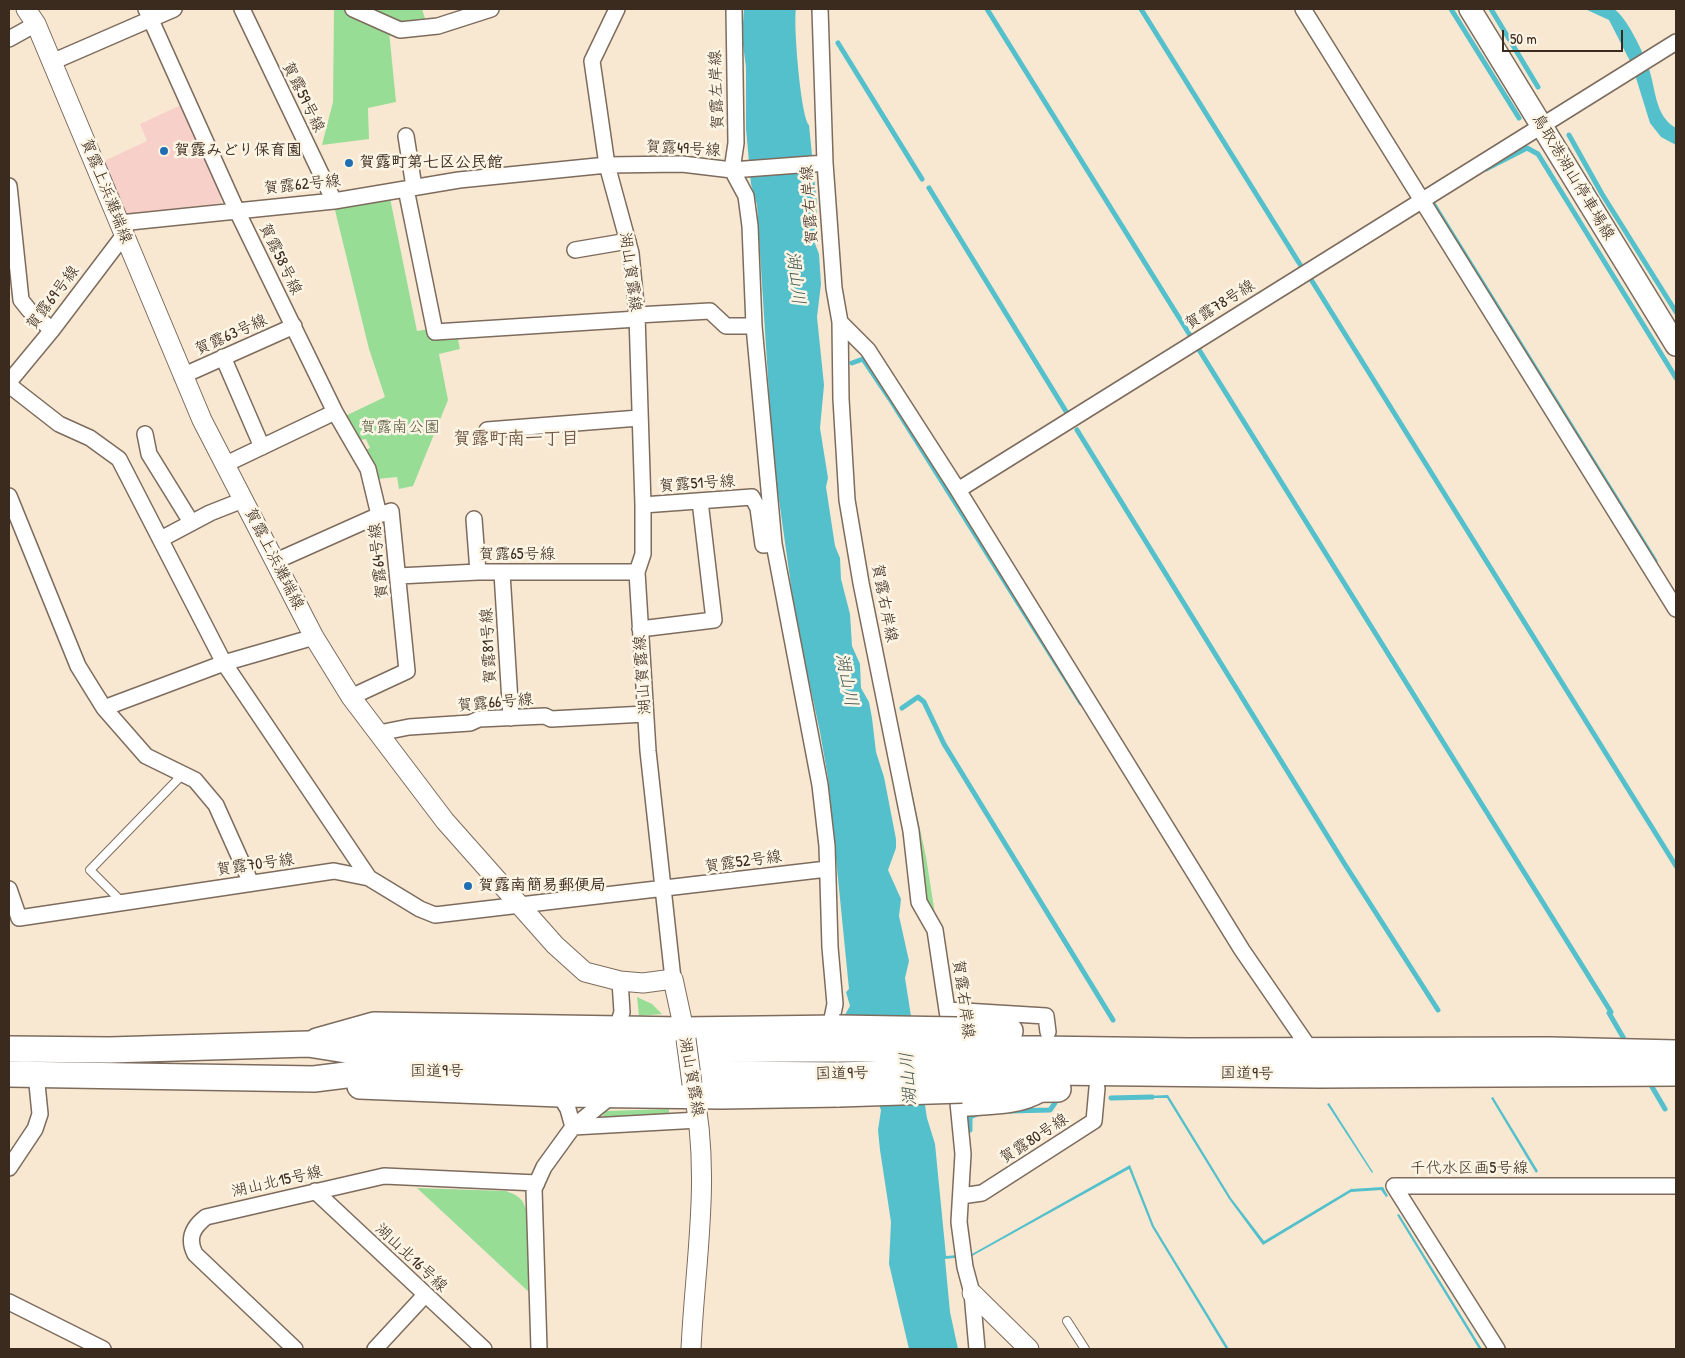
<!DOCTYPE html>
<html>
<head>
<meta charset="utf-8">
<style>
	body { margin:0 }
	#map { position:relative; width:1685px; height:1358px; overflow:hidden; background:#f8e8d2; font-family:"Patrick Hand",sans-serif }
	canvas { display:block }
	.frame { position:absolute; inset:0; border:10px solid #3b2a1e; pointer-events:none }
	.scale { position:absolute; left:1502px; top:30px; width:121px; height:22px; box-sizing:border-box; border:2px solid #3b2a1e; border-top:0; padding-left:6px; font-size:15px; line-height:18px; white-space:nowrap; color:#3b2a1e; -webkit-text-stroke:4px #fcf5e5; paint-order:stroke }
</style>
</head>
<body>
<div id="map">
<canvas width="1685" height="1358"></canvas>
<div class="frame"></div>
<div class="scale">50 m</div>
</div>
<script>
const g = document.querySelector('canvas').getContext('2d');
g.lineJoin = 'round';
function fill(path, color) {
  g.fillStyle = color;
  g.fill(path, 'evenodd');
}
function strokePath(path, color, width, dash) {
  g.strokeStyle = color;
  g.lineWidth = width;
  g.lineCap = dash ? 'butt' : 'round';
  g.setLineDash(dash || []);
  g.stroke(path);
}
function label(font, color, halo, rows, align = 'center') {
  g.font = font + ' "Patrick Hand","Klee One",sans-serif';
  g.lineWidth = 5;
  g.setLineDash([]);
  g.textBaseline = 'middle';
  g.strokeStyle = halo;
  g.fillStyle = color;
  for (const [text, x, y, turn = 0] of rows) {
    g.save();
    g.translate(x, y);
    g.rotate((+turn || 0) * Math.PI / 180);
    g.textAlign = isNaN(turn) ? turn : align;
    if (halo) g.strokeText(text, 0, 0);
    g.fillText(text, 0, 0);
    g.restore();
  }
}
fill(new Path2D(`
	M181 105 220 193 221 203 126 214 104 161 147 141 140 124Z`), '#f7d0ca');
fill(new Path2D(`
	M334 9H345L346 12 389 31 396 102 368 108 369 139 322 145 333 102Z
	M373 9H422L427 25 395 23Z
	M390 198 417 331 430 329 457 335 460 349 439 354 448 400 413 486 399 489 397 477 377 479 365 450 370 448 366 439 360 440 343 417 385 397 369 349 334 206Z
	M908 773 926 857 935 914 942 925 945 944 924 899Z
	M637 997 652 1004 662 1014 639 1016Z
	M669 1109V1113L664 1117 603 1119 601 1118 606 1111Z
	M417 1188 506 1191C514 1194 521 1197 524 1204 533 1223 530 1271 530 1293Z`), '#98dd96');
fill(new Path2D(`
	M744 9H796C793 23 801 118 809 125L817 205 814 241 819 254 821 284 817 317 824 385 820 428 828 478 826 487 835 546 840 558 841 579 850 614 852 646 860 664 861 688 869 702 872 718 876 752 884 777 896 839V848L888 870 901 899 899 916 909 961 905 978 927 1118 935 1144 946 1256 972 1254 1130 1165 1154 1226 1229 1349H1226L1152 1227 1129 1169 972 1256 945 1259 950 1312 958 1349H909L889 1264 891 1222 880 1150 878 1130 881 1110 842 1020 850 1006 846 992 849 989 828 778 820 732 796 621 773 457 757 205 751 184 746 129V67L742 37Z
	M1585 9H1614C1626 16 1643 52 1648 66 1656 87 1654 116 1676 128V145L1661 137 1650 123 1632 65 1609 20Z
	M1168 1095 1231 1198 1264 1241 1351 1189 1383 1187 1388 1196 1386 1197 1381 1190 1351 1192 1263 1245 1229 1199 1167 1098H1146V1096Z
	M1493 1097 1538 1171 1536 1173 1491 1098Z
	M1329 1103 1373 1172 1372 1173 1327 1104Z
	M1399 1214 1482 1349H1479L1397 1215Z`), '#53c0cc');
strokePath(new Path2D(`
	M987 9 1611 1012 1609 1013 1627 1044
	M1141 9 1301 266
	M1451 9 1519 118
	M1491 9 1538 87
	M838 43 922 179
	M1569 135 1602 194 1676 312
	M1486 169 1527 148 1538 154 1676 378
	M929 188 1067 413
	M1434 205 1655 561
	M1312 281 1676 866
	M852 363 863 359 890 399 1081 703
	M1077 430 1344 863 1438 1010
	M902 708 918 697 924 702 944 744 1113 1020
	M1648 1080 1665 1109
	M1111 1098 1152 1097
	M1010 1111 1050 1110 1055 1103
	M970 1130V1117L977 1114`), '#53c0cc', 5);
const service = new Path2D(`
	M122 902 90 870 183 774
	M1067 1321 1085 1349`);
const minor = new Path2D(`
	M146 9 236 209 335 412 224 465
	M242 9 334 201
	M353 9 400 30 438 26 491 9
	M617 9 592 61 607 165 631 253 637 315 643 505V554L637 572 648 751 673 979
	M734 9 736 143 732 170 746 196 750 226 754 326 774 544 820 785 827 846 830 947 835 1004 830 1028
	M820 9 825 163 834 288 840 322 841 399 847 500 861 583 911 831 919 902 935 930 951 1037
	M1303 9 1676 609
	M9 39 36 24
	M52 62 174 9
	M406 136 414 187
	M9 186 21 300 29 310 52 330
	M406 189 435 332 637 319
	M120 223 334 201 459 180 607 165 682 164 732 170 825 163
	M575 250 628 241
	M637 315 710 311 726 326H754
	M840 322 868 350 958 490 1676 42
	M223 357 262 447
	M182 376 294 326
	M9 382 52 330 124 235
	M9 385 59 424 90 438 119 459 224 663 369 878
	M335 412 368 469 379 515
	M487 430 639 418
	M145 434 149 454 191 522
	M958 490 1242 950 1310 1049
	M9 496 78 666 104 708 224 663 314 637
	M643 505 752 497 758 508 763 545 774 544
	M474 519 478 572
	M161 539 210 513 243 500
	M276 561 379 515 391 511 407 671 351 697
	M502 573 511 718
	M398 576 478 572H637
	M640 629 714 620 700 501
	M104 708 146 756 195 780 216 805 251 883
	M379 733 409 727 470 723 479 719 545 716 551 719 645 714
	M9 889 19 918 334 871 369 878 420 909 435 915 827 869
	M948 1010 1046 1016 1048 1032
	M617 1028 622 1012 620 981
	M956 1082 963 1154 959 1222 965 1267 972 1293 977 1349
	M559 1094 568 1109 573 1127 614 1094
	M960 1109C986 1106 1018 1108 1041 1094
	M9 1168 35 1129 40 1114 36 1074
	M315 1191 484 1349
	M961 1196 982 1193 1094 1121 1097 1088
	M9 1302 103 1349
	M295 1349 195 1254C187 1238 193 1227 206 1217L384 1176 537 1183
	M375 1349 425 1295
	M539 1349 534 1189 544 1167 573 1127 699 1120
	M1497 1349 1394 1186H1676`);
const tertiary = new Path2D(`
	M26 9 36 24 202 420 314 637 351 697 445 821 555 945 585 972 620 981 643 983 673 979 686 1039
	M972 1293 1029 1349
	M691 1349C695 1261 712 1172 692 1084`);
const secondary = new Path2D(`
	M1470 9 1676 345`);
const trunk = new Path2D(`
	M957 1030 1010 1031
	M317 1041 374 1025 683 1030 839 1028
	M960 1048 1188 1051 1550 1050 1676 1053
	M9 1049 110 1050 308 1044 346 1050 839 1049
	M961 1071 1319 1075 1676 1073
	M9 1074 314 1079 378 1071 839 1075
	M360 1086 559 1094 722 1096 839 1094
	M962 1090 1058 1089`);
strokePath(service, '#7d6c5d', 10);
strokePath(minor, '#7d6c5d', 18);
strokePath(tertiary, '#7d6c5d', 21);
strokePath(secondary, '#7d6c5d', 24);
strokePath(trunk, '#7d6c5d', 28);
strokePath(service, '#fff', 8);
strokePath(minor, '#fff', 15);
strokePath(tertiary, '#fff', 19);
strokePath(secondary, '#fff', 21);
strokePath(trunk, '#fff', 25);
const tertiaryBridge = new Path2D(`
	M686 1039 692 1084`);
const trunkBridge = new Path2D(`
	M839 1028 957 1030
	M839 1049 960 1048
	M839 1075 961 1071
	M839 1094 962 1090`);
strokePath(tertiaryBridge, '#7d6c5d', 21, []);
strokePath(trunkBridge, '#7d6c5d', 28, []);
strokePath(tertiaryBridge, '#fff', 19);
strokePath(trunkBridge, '#fff', 25);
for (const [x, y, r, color] of [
	[164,151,5,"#1f6fb2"],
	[349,163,5,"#1f6fb2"],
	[468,886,5,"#1f6fb2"]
]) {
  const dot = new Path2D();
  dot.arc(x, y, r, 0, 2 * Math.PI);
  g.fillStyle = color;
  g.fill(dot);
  strokePath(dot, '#fcf5e5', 2);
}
label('16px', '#3b2a1e', '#fcf5e5', [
	["賀露左岸線",717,90,-92],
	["賀露59号線",303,97,64],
	["賀露49号線",683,149,3],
	["鳥取港湖山停車場線",1573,177,59],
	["賀露62号線",302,185,-6],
	["賀露上浜灘端線",106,191,68],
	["賀露右岸線",810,205,-94],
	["賀露58号線",280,259,64],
	["湖山賀露線",630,272,82],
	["賀露69号線",53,298,-53],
	["賀露78号線",1220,305,-32],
	["賀露63号線",231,335,-24],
	["賀露51号線",697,484,-4],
	["賀露65号線",517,555],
	["賀露上浜灘端線",274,559,63],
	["賀露64号線",379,561,-96],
	["賀露右岸線",884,603,79],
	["賀露81号線",489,646,-93],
	["湖山賀露線",643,675,-94],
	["賀露66号線",495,703,-5],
	["賀露52号線",743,862,-8],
	["賀露70号線",255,865,-8],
	["賀露右岸線",963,999,82],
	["国道9号",437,1072],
	["国道9号",842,1074,-1],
	["国道9号",1247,1074,1],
	["湖山賀露線",691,1077,80],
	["賀露80号線",1034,1139,-33],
	["千代水区画5号線",1469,1169],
	["湖山北15号線",277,1182,-13],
	["湖山北16号線",411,1258,43]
]);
label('bold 16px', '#3b2a1e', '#fcf5e5', [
	["賀露みどり保育園",174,151],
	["賀露町第七区公民館",359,163],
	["賀露南簡易郵便局",478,886]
], 'left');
label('16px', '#52573c', '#fcf5e5', [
	["賀露南公園",400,428]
]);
label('italic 18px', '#425752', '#fcf5e5', [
	["湖山川",795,278,83],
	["湖山川",846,680,79],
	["湖山川",909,1079,-94]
]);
label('bold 18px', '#725846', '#fcf5e5', [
	["賀露町南一丁目",516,439]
]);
</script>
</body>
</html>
